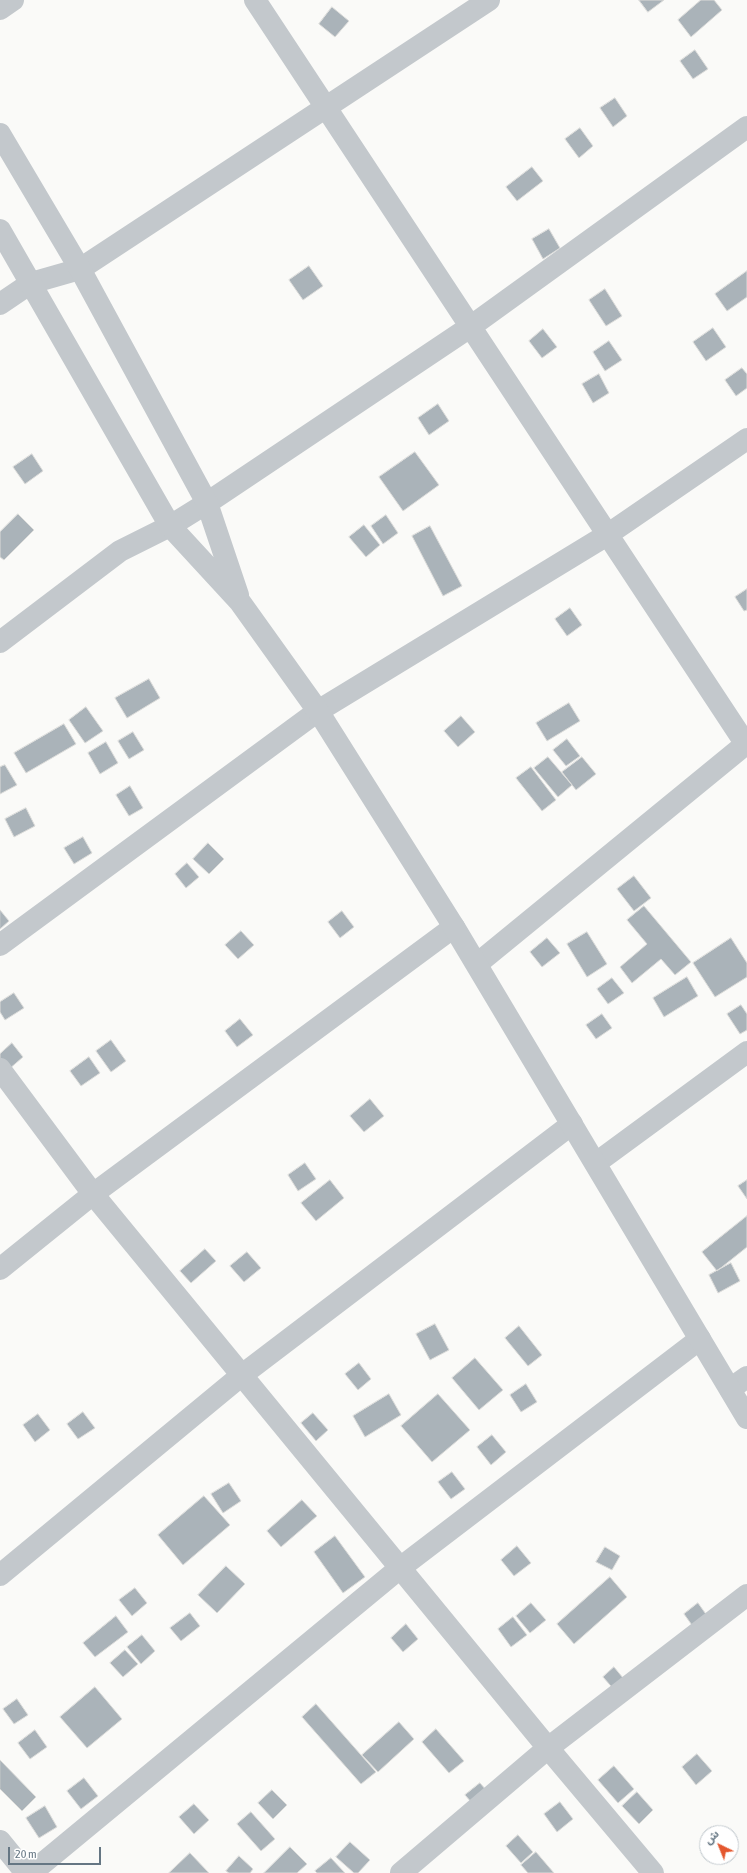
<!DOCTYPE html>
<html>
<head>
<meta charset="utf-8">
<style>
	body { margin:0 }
	#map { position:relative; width:747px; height:1873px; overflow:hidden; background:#fafaf8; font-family:"Asap Condensed","Noto Sans Arabic",sans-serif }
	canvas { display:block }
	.north { position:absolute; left:699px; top:1825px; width:40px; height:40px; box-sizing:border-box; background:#fff; border:1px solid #c1c8cd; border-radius:50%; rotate:317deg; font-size:11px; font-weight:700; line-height:16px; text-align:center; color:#657683 }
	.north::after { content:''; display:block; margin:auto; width:14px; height:18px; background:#e4572e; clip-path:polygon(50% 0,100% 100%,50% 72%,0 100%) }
	.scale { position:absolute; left:8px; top:1847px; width:93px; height:18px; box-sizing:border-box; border:2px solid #657683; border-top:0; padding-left:5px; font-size:12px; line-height:14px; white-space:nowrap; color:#657683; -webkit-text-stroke:3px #fff; paint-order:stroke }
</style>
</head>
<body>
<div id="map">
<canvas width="747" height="1873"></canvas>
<div class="north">ش</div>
<div class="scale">20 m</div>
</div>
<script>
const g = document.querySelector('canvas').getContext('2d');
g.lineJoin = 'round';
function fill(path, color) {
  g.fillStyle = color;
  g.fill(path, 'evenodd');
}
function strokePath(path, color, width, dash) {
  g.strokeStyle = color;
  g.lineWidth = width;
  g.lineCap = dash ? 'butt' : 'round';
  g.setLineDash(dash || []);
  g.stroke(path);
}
const building = new Path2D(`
	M639 0H664L648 12Z
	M701 0H714L722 10 691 37 678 20Z
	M332 7 349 21 335 37 319 24Z
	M695 50 708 69 693 79 680 61Z
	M615 98 627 116 613 127 600 108Z
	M580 128 593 146 579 158 565 139Z
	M532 167 543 181 517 201 506 187Z
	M549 229 560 248 543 259 532 239Z
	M309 266 323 286 303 300 289 280Z
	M747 271V297L727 311 715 294Z
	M605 289 622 316 606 326 589 300Z
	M713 328 726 347 706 361 693 342Z
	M543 329 557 347 542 358 529 341Z
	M609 341 622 360 605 371 593 352Z
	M742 368 747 374V388L736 396 725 380Z
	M599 374 609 393 593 403 582 384Z
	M438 404 449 421 429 435 418 418Z
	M415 452 439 485 403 511 379 477Z
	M32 454 43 471 25 484 13 467Z
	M18 514 34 530 4 560 0 557V532Z
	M386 515 398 533 383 544 371 526Z
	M364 525 380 545 366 557 349 537Z
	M430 526 462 586 443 596 412 536Z
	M747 589V610L744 611 735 597Z
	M570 608 582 625 567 636 555 619Z
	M149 679 160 698 127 718 115 698Z
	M569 703 580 721 547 741 536 723Z
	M86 707 103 731 85 743 69 720Z
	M461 716 475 732 458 747 444 731Z
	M64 724 76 744 26 773 14 753Z
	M133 732 144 750 129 759 118 741Z
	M567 739 580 756 566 766 553 750Z
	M106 742 118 763 100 774 88 753Z
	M548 757 572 785 558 797 534 768Z
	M582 757 596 774 576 790 562 772Z
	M5 765 17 785 0 794V767Z
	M531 767 556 800 542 811 516 778Z
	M130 786 143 808 129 816 116 795Z
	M26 808 35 826 14 837 5 819Z
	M83 837 92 853 74 864 64 848Z
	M208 843 224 859 209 874 193 859Z
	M187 863 199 877 186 888 175 874Z
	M634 876 651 898 634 911 617 889Z
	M644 906 691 962 675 975 661 959 632 983 620 967 647 944 627 920Z
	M0 910 9 921 0 929Z
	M342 911 354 927 340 938 328 922Z
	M241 931 254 945 238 959 225 945Z
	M587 932 607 964 587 977 567 944Z
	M547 938 560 953 542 967 530 952Z
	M731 938 747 963V977L715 997 693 963Z
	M687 977 698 996 664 1017 653 998Z
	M612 978 624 993 608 1004 597 989Z
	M14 993 24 1008 5 1020 0 1012V1002Z
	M741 1005 747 1014V1030L740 1034 727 1014Z
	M602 1014 612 1028 596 1039 586 1025Z
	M240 1019 253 1035 237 1047 225 1031Z
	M111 1040 126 1061 111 1072 96 1051Z
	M12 1043 23 1057 8 1070 0 1060V1054Z
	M89 1057 100 1073 81 1086 70 1071Z
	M370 1099 384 1116 364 1132 350 1116Z
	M305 1163 316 1179 298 1191 288 1175Z
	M330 1180 344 1198 316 1221 301 1203Z
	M747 1180V1199L738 1186Z
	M747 1216V1247L717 1271 702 1252Z
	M205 1249 216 1261 191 1283 180 1271Z
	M247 1252 261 1268 244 1282 230 1266Z
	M731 1263 740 1281 718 1293 709 1275Z
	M435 1324 449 1350 430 1360 416 1334Z
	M519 1326 542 1355 528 1366 505 1338Z
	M475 1358 503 1390 479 1410 452 1378Z
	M359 1363 371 1379 358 1390 345 1374Z
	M526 1384 537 1402 521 1412 510 1395Z
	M389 1394 401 1415 365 1437 353 1416Z
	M438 1394 470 1430 432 1462 401 1426Z
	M83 1412 95 1428 78 1439 67 1424Z
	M313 1413 328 1430 316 1441 301 1423Z
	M38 1414 50 1430 35 1442 23 1425Z
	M492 1435 506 1452 491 1465 477 1447Z
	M452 1472 465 1489 451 1499 438 1482Z
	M229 1483 241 1501 223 1513 211 1494Z
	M204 1496 230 1525 183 1565 158 1535Z
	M302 1500 317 1516 281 1547 267 1531Z
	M335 1536 365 1577 343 1593 314 1552Z
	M517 1546 531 1563 514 1576 501 1560Z
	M605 1547 620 1556 612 1570 596 1562Z
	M226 1566 245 1584 217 1613 198 1595Z
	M610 1577 627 1597 574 1644 557 1624Z
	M135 1588 147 1603 132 1616 119 1600Z
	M531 1603 546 1620 530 1633 516 1616Z
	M698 1603 708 1617 694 1628 684 1614Z
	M190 1613 200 1626 181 1641 170 1628Z
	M116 1616 128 1632 95 1657 83 1643Z
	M513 1617 527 1635 511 1647 498 1629Z
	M406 1624 418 1639 403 1652 391 1638Z
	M142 1635 155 1651 141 1664 127 1647Z
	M125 1650 138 1664 123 1677 110 1663Z
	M614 1667 628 1684 617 1693 603 1677Z
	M95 1687 122 1719 87 1748 60 1717Z
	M17 1699 28 1715 14 1724 3 1709Z
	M316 1704 376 1772 361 1784 302 1717Z
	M399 1722 414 1739 378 1772 362 1755Z
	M436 1729 464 1761 449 1773 422 1742Z
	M35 1730 47 1747 30 1759 18 1743Z
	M697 1754 712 1771 696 1785 682 1767Z
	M0 1760 36 1797 22 1811 0 1789Z
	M614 1766 634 1789 618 1803 598 1780Z
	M84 1778 98 1796 81 1809 67 1791Z
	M480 1783 494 1799 479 1811 465 1795Z
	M272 1790 287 1805 273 1819 258 1803Z
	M637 1792 653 1810 639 1824 622 1806Z
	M560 1802 573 1819 557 1832 544 1814Z
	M194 1804 209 1820 194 1834 179 1817Z
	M45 1806 57 1827 39 1838 26 1818Z
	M251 1812 275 1839 261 1851 237 1824Z
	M518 1835 533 1852 521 1863 506 1846Z
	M350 1842 370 1860 358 1873H354L336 1857Z
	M290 1847 307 1864 297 1873H264Z
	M536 1852 554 1873H528L521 1865Z
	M190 1853 209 1873H169Z
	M239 1856 253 1869 250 1873H229L226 1871Z
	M331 1858 345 1873H317L315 1871Z`);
fill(building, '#aab3b9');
strokePath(building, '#dcdcda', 1);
strokePath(new Path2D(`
	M255 0 747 746
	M0 9 13 0
	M0 304 31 283 80 269 489 0
	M0 642 120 551 170 526 207 503 470 327 747 127
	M0 945 318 711 607 535 747 439
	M477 964 747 743
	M0 1069 93 1194 548 1748 653 1873
	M596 1163 747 1052
	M0 1269 93 1194 454 927
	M730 1389 747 1377
	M0 1575 242 1375 572 1124
	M0 1841 26 1873
	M31 1873 400 1568 700 1339
	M401 1873 548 1748 747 1595`), '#c3c8cc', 22);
strokePath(new Path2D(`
	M0 134 80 269 207 503 238 595
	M0 230 170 526 240 602 318 711 454 927 747 1418`), '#c3c8cc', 22);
</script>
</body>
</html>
